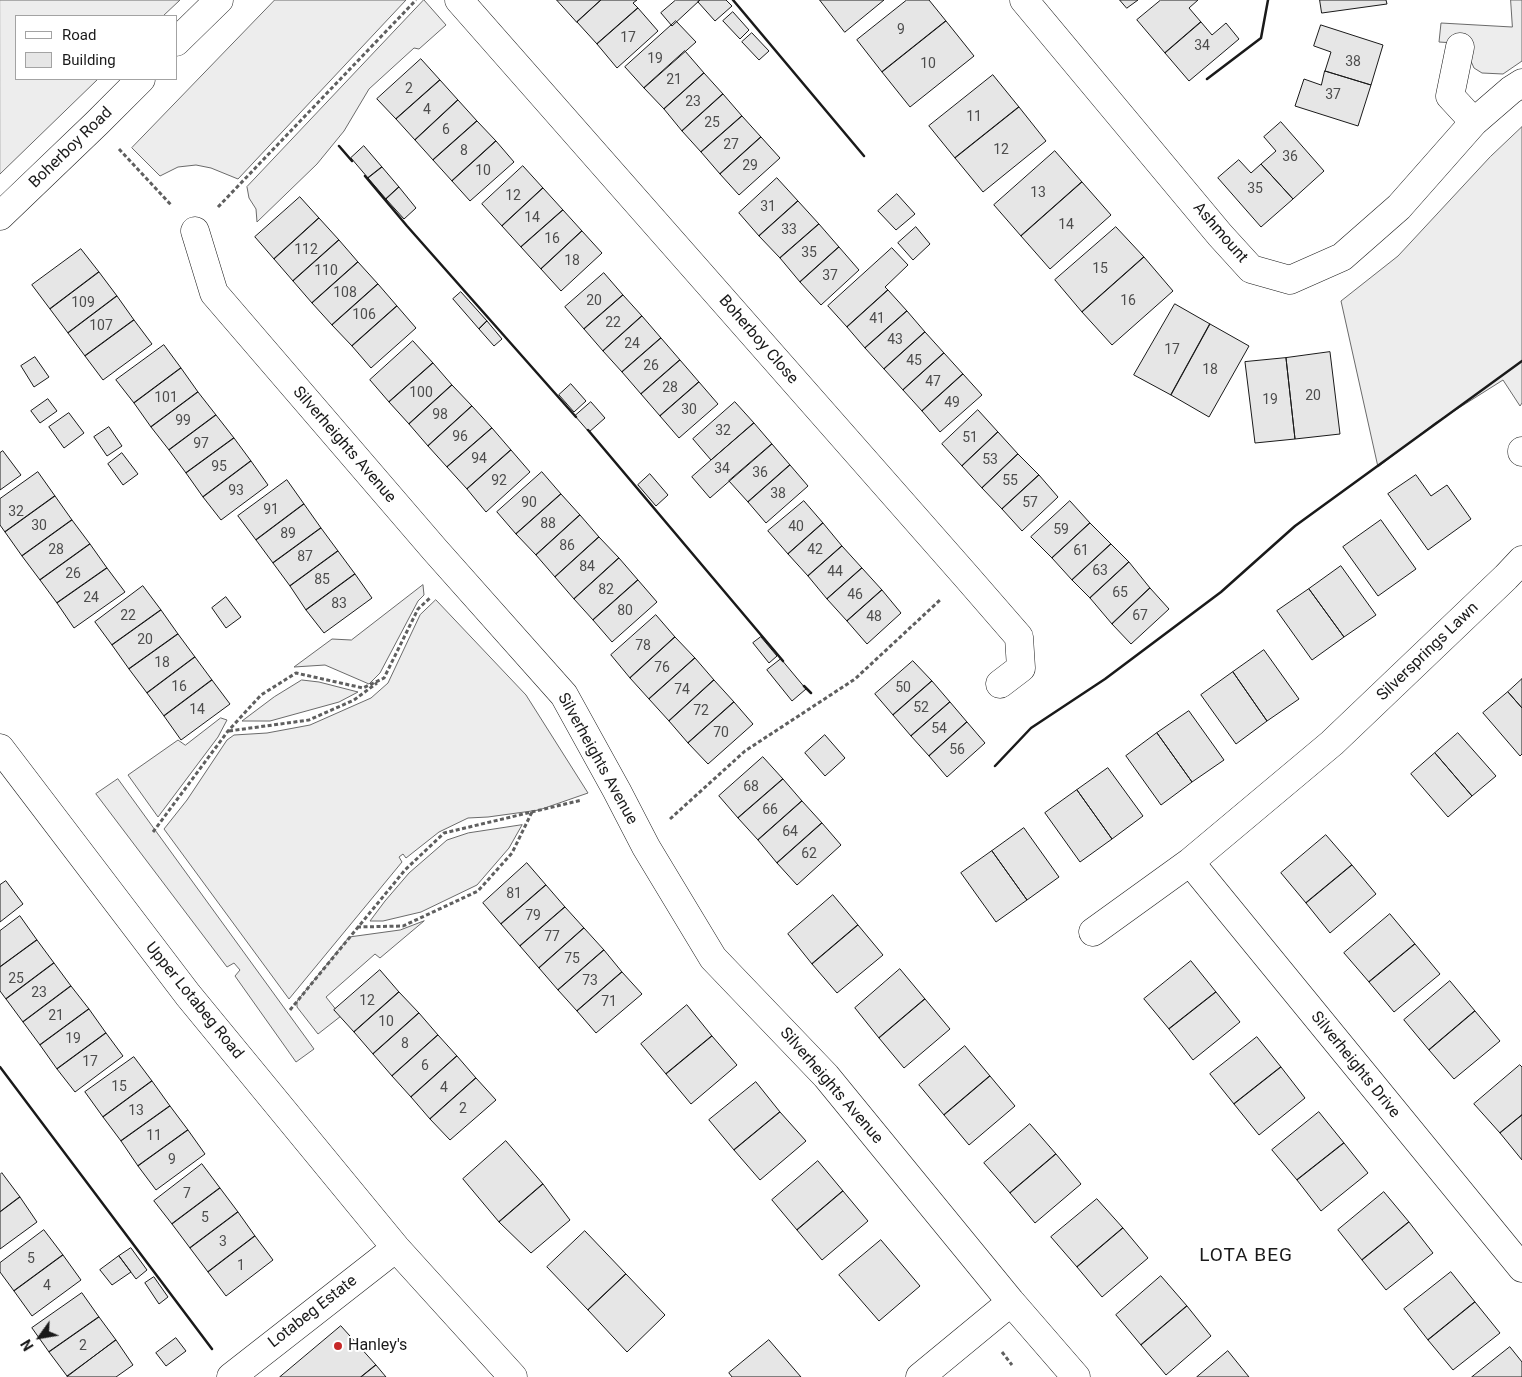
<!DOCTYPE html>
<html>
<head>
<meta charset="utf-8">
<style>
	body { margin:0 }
	#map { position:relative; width:1522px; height:1377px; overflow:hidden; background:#fff; font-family:Roboto,sans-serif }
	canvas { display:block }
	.legend { position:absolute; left:15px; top:15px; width:162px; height:65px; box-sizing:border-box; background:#fff; border:1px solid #a3a3a3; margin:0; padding:6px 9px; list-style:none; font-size:15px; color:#1a1a1a }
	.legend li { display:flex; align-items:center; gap:10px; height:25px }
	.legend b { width:25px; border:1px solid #a3a3a3 }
	.north { position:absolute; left:15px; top:1312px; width:50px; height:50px; -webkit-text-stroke:4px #fff; paint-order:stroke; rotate:238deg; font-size:14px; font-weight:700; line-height:20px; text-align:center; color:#1a1a1a }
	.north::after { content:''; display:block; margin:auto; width:18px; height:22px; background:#1a1a1a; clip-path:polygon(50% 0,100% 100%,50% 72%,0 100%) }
</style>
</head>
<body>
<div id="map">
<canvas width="1522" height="1377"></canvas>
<ul class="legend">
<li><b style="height:6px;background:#fff"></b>Road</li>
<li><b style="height:14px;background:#e6e6e6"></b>Building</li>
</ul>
<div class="north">N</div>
</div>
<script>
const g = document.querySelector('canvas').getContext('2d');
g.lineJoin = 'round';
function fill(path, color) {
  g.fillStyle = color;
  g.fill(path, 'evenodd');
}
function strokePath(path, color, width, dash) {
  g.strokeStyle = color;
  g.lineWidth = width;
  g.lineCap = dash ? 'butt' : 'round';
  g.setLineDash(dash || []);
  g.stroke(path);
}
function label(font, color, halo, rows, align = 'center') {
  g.font = font + ' Roboto,sans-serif';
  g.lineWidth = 4;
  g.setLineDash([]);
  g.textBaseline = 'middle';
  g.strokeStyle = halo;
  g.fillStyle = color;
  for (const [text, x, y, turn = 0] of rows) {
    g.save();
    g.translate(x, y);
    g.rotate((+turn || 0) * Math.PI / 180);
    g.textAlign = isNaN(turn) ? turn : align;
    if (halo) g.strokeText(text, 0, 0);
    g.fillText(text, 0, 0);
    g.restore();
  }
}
const built = new Path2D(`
	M0 0H180L163 16H16V79H98L0 174Z
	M275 0H406L238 179 211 168 196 165 178 167 160 176 132 148Z
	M424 0 446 25 419 49 414 48 369 89 344 131 317 164 257 222 256 209 249 198 247 187Z
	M1511 0H1522V61L1503 74 1482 73 1474 68 1469 57 1470 44 1439 42 1441 23 1512 27Z
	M1522 127V403L1520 406 1503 380 1435 423 1378 467 1341 301 1398 256 1490 157Z
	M423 585 424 595 418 601 380 673 369 684 325 665 294 667 332 639 351 640Z
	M436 600 526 695 588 793 539 810 488 817 468 818 439 832 406 858 403 854 399 857 402 862 289 999 164 829 187 800 227 740 234 735 267 733 310 725 371 698 388 683 420 615Z
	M302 680 319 682 358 692 339 702 270 721H242L274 697Z
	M221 718 227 720 218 737 158 817 128 775 178 740 185 745Z
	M118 779 314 1049 296 1062 235 976 240 970 234 963 227 967 96 794Z
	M522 825 509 848 477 885 421 912 383 921H370L385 901 409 873 447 840 468 833Z
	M424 921 380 958 375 954 326 997 341 1016 318 1034 297 1007V1001L349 937 400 930Z`);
fill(built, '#ededed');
strokePath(built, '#6a6a6a', 1);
const building = new Path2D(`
	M557 0H601L577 22Z
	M601 0H637L633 3 638 8 597 44 577 22Z
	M676 0H700L672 26 661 13Z
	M700 0H726L732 6 715 21 698 2Z
	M820 0H884L845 32Z
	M907 0H929L946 21 882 72 857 40Z
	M1120 0H1138L1127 8Z
	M1161 0H1198L1189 8 1201 22 1165 53 1137 20Z
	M1320 0H1386L1387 4 1322 13Z
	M638 8 658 31 617 68 597 44Z
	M733 12 749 30 740 39 723 21Z
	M676 21 696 42 644 88 625 67Z
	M946 21 974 56 910 107 882 72Z
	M1201 22 1212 35 1226 23 1239 39 1189 81 1165 53Z
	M1321 25 1383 45 1371 85 1325 71 1331 52 1314 46Z
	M752 33 769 51 759 60 742 42Z
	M685 51 704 73 664 109 644 88Z
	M421 59 440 80 396 119 377 99Z
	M1325 71 1371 85 1358 126 1295 106 1304 79 1321 85Z
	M704 73 723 94 682 131 664 109Z
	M993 75 1019 107 955 158 929 126Z
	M440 80 458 100 415 140 396 119Z
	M723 94 742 116 701 152 682 131Z
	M458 100 477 121 433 160 415 140Z
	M1019 107 1046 141 983 192 955 158Z
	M742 116 761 137 720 174 701 152Z
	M477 121 496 141 452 181 433 160Z
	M1281 122 1324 171 1293 199 1261 164 1276 151 1264 137Z
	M761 137 780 158 739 195 720 174Z
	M496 141 514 162 470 201 452 181Z
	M364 146 382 167 368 178 351 158Z
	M1055 151 1082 182 1021 236 994 205Z
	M1239 160 1251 173 1261 164 1293 199 1261 227 1218 178Z
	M523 166 543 188 502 226 482 204Z
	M382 167 399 187 386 199 368 178Z
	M777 178 798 201 759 236 739 213Z
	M1082 182 1111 215 1050 269 1021 236Z
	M399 187 416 208 404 219 386 199Z
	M543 188 563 210 521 247 502 226Z
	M897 194 915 214 896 230 878 211Z
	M300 197 319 218 274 259 255 237Z
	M798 201 819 224 780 258 759 236Z
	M563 210 582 231 541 269 521 247Z
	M319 218 339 240 293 281 274 259Z
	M819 224 839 247 800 282 780 258Z
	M916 227 930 244 913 260 898 243Z
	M1116 227 1144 257 1082 312 1055 280Z
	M582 231 602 253 561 291 541 269Z
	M339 240 358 262 312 303 293 281Z
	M839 247 859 270 821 305 800 282Z
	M892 248 908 265 885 287 888 290 847 327 828 306Z
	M81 249 99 272 50 309 32 285Z
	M1144 257 1173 291 1112 345 1082 312Z
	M358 262 378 284 332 325 312 303Z
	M99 272 117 296 68 333 50 309Z
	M604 273 623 295 584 329 565 307Z
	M378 284 397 306 352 346 332 325Z
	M888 290 907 311 865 348 847 327Z
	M461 292 487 321 479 329 453 299Z
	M623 295 642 316 603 351 584 329Z
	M117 296 134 320 85 356 68 333Z
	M1175 304 1210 324 1171 395 1134 375Z
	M397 306 416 328 371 368 352 346Z
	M907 311 925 332 884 369 865 348Z
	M642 316 661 338 622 372 603 351Z
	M134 320 152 344 103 380 85 356Z
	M487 321 502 339 494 346 479 329Z
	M1210 324 1249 346 1209 417 1171 395Z
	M925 332 944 353 903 390 884 369Z
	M661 338 680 360 641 394 622 372Z
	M413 341 433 363 389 402 370 380Z
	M164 345 181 368 134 403 116 380Z
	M1330 352 1340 434 1295 439 1286 358Z
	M944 353 963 374 922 411 903 390Z
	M35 357 49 377 34 387 21 366Z
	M1286 358 1295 439 1255 443 1245 362Z
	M680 360 699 382 660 416 641 394Z
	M433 363 452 385 409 424 389 402Z
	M181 368 198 392 151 427 134 403Z
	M963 374 982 395 940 432 922 411Z
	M699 382 718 404 679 438 660 416Z
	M571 384 586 401 574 412 559 395Z
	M452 385 472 406 428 446 409 424Z
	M198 392 216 415 169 450 151 427Z
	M48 399 57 411 40 423 31 411Z
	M591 402 605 418 589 432 575 416Z
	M735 402 754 423 711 460 693 439Z
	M472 406 492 428 447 467 428 446Z
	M978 410 998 432 962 466 942 444Z
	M69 413 84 433 64 448 49 427Z
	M216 415 234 438 186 473 169 450Z
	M754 423 772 444 710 498 692 477Z
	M109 427 122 446 107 456 94 437Z
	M492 428 511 450 467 489 447 467Z
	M998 432 1018 454 982 488 962 466Z
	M234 438 251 461 203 497 186 473Z
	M772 444 790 465 748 502 729 481Z
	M511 450 530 472 486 512 467 489Z
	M3 451 21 475 0 490V453Z
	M122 453 138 474 123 485 108 464Z
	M1018 454 1039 475 1002 509 982 488Z
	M251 461 268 485 221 520 203 497Z
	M790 465 808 486 766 523 748 502Z
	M38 472 55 496 5 532 0 525V499Z
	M542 472 561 494 516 534 497 512Z
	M650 474 668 495 656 506 638 485Z
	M1039 475 1058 497 1022 531 1002 509Z
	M1416 475 1431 496 1447 485 1471 519 1428 550 1388 494Z
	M287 480 304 504 256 540 238 516Z
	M561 494 580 515 536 555 516 534Z
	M55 496 72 520 22 556 5 532Z
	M804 501 823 523 788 554 768 531Z
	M1070 501 1090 523 1052 558 1031 537Z
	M304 504 321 528 273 563 256 540Z
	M580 515 599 537 555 577 536 555Z
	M72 520 90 544 40 580 22 556Z
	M1381 520 1416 569 1378 596 1343 547Z
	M823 523 842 546 808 576 788 554Z
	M1090 523 1111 544 1072 580 1052 558Z
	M321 528 338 551 290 586 273 563Z
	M599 537 619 558 574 599 555 577Z
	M90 544 107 568 57 603 40 580Z
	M1111 544 1129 562 1090 598 1072 580Z
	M842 546 862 568 827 599 808 576Z
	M338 551 355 574 306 610 290 586Z
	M619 558 638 580 593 620 574 599Z
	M1129 562 1150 588 1112 624 1090 598Z
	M1341 566 1376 615 1344 637 1309 589Z
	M107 568 125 592 74 628 57 603Z
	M862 568 882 590 847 621 827 599Z
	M355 574 372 598 324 633 306 610Z
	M638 580 657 602 612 642 593 620Z
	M143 586 161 610 112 645 95 622Z
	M1150 588 1169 609 1131 644 1112 624Z
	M1309 589 1344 637 1312 660 1277 611Z
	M882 590 901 613 867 644 847 621Z
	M226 597 241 617 226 628 212 608Z
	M161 610 178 634 129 669 112 645Z
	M656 615 675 637 630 678 611 655Z
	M178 634 195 657 147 693 129 669Z
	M675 637 695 658 649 699 630 678Z
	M761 637 777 656 769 663 753 643Z
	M1264 650 1299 699 1267 721 1233 672Z
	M195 657 212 680 164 716 147 693Z
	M695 658 714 680 669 721 649 699Z
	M781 659 806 689 792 701 767 670Z
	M913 661 932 681 893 715 875 694Z
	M1233 672 1267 721 1236 744 1201 695Z
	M1522 679V708L1508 692Z
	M212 680 230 704 181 740 164 716Z
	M714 680 734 702 688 743 669 721Z
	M932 681 950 702 911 736 893 715Z
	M1508 692 1522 708V754L1520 756 1483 713Z
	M734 702 753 724 708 764 688 743Z
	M950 702 967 722 929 756 911 736Z
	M1189 711 1224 760 1192 782 1157 733Z
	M967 722 985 743 947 777 929 756Z
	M1157 733 1192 782 1161 805 1126 756Z
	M1458 733 1496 776 1472 796 1435 753Z
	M825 735 845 758 825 776 805 753Z
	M1435 753 1472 796 1448 817 1411 774Z
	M763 757 783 779 738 818 719 796Z
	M1108 768 1143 816 1112 839 1077 790Z
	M783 779 802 801 758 840 738 818Z
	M1077 790 1112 839 1080 862 1045 813Z
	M802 801 822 823 777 863 758 840Z
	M822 823 841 845 797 885 777 863Z
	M1024 828 1059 877 1027 900 992 851Z
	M1326 835 1352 865 1306 903 1281 873Z
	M992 851 1027 900 996 922 961 873Z
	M527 863 546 885 501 924 483 903Z
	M1352 865 1376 894 1330 933 1306 903Z
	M6 881 23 904 0 922V885Z
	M546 885 565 907 520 946 501 924Z
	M833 895 858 925 812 964 788 934Z
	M565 907 584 928 539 968 520 946Z
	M1390 914 1415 944 1369 982 1344 953Z
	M20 916 37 940 0 967V931Z
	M858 925 883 955 837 993 812 964Z
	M584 928 604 950 558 990 539 968Z
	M37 940 54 963 6 999 0 991V967Z
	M1415 944 1440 974 1394 1012 1369 982Z
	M604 950 622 972 577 1011 558 990Z
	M1191 961 1216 992 1169 1029 1144 999Z
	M54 963 71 986 23 1022 6 999Z
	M900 969 925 999 879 1038 855 1008Z
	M380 970 399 992 354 1032 334 1010Z
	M622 972 642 994 596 1033 577 1011Z
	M1450 981 1475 1011 1429 1050 1404 1020Z
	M71 986 89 1009 40 1045 23 1022Z
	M399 992 419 1013 373 1054 354 1032Z
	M1216 992 1240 1022 1193 1060 1169 1029Z
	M925 999 950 1029 904 1068 879 1038Z
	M687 1005 712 1036 666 1074 641 1044Z
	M89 1009 106 1033 57 1069 40 1045Z
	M1475 1011 1500 1041 1454 1079 1429 1050Z
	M419 1013 438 1035 392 1076 373 1054Z
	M106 1033 123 1056 75 1092 57 1069Z
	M438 1035 457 1056 411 1097 392 1076Z
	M712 1036 737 1065 691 1104 666 1074Z
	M1257 1037 1281 1067 1234 1104 1210 1074Z
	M965 1046 990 1076 944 1115 919 1085Z
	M457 1056 476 1078 430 1119 411 1097Z
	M134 1057 152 1081 103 1117 85 1092Z
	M1520 1065 1522 1067V1115L1500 1133 1474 1104Z
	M1281 1067 1305 1098 1259 1135 1234 1104Z
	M990 1076 1015 1106 969 1145 944 1115Z
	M476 1078 496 1100 450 1140 430 1119Z
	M152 1081 170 1106 121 1141 103 1117Z
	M756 1082 780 1112 734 1150 709 1120Z
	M170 1106 188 1130 138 1166 121 1141Z
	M780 1112 806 1141 760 1180 734 1150Z
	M1319 1112 1344 1143 1297 1180 1272 1150Z
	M1522 1115V1160L1500 1133Z
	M1030 1124 1056 1154 1010 1193 984 1163Z
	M188 1130 205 1154 156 1190 138 1166Z
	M506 1141 543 1184 499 1222 463 1179Z
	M1344 1143 1368 1173 1321 1211 1297 1180Z
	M1056 1154 1081 1184 1035 1223 1010 1193Z
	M818 1161 843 1191 797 1230 772 1200Z
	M202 1164 220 1188 172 1224 154 1201Z
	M2 1173 20 1197 0 1212V1175Z
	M543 1184 570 1220 531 1253 499 1222Z
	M220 1188 238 1212 190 1248 172 1224Z
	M843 1191 868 1221 822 1260 797 1230Z
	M1384 1192 1409 1222 1362 1260 1338 1230Z
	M20 1197 37 1222 0 1249V1212Z
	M1097 1199 1123 1228 1077 1267 1051 1237Z
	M238 1212 255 1236 208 1272 190 1248Z
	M1409 1222 1433 1253 1386 1290 1362 1260Z
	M1123 1228 1148 1258 1102 1297 1077 1267Z
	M44 1230 63 1255 14 1291 0 1272V1263Z
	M585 1231 626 1274 588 1310 547 1267Z
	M255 1236 273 1260 226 1296 208 1272Z
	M881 1240 920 1286 879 1321 839 1275Z
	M131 1248 147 1270 136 1279 119 1256Z
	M63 1255 81 1280 32 1316 14 1291Z
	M119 1256 131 1272 112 1285 100 1270Z
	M1451 1272 1475 1302 1428 1340 1404 1309Z
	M626 1274 665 1315 627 1352 588 1310Z
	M1161 1276 1187 1306 1141 1345 1116 1315Z
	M154 1277 168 1297 159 1304 145 1283Z
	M82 1293 99 1317 49 1352 32 1328Z
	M1475 1302 1500 1333 1453 1370 1428 1340Z
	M1187 1306 1211 1336 1166 1375 1141 1345Z
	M99 1317 116 1340 67 1376 49 1352Z
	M341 1326 376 1365 361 1377H280Z
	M176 1338 186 1351 166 1366 156 1353Z
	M116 1340 133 1365 116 1377H67Z
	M769 1340 801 1377H732L729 1373Z
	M1510 1347 1522 1362V1377H1472Z
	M1228 1351 1249 1377H1197Z
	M376 1365 386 1377H361Z`);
fill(building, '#e6e6e6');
strokePath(building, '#1a1a1a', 1);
const minor = new Path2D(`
	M459 0 966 576 1019 637 1021 668 1000 684
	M1024 0 1220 235 1251 269 1290 280 1342 257 1399 207 1474 122 1511 90 1522 83
	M176 42 219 0
	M1460 47 1450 96 1474 122
	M0 216 97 123 141 79
	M195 231 214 293 435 550 564 695 617 791 646 847 713 958 826 1076 1011 1302 1076 1377
	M1522 451V452
	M0 748 188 995 396 1248 513 1377
	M1190 862 1522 1268
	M1093 932 1190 862 1332 743 1506 577 1522 560
	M231 1377 396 1248
	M920 1377 1011 1302`);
strokePath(minor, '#1a1a1a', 29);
strokePath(new Path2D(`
	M119 149 172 206
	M218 207 416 0
	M229 731 309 720 354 700 377 683
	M670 819 745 751 855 679 940 600
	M153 832 228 731 261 695 296 673 363 688 384 678 418 609 431 597
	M357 927 403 926 478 891 512 853 532 812
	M290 1010 405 870 444 833 582 800
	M1002 1352 1012 1365`), '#5f5f5f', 3, [4, 2.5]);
strokePath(minor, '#fff', 28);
strokePath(new Path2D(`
	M733 0 864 156
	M1207 79 1261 38 1268 0
	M339 146 352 161
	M365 176 407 226 576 417
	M588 430 783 661
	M804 686 811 693
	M995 766 1031 728 1105 679 1221 592 1295 526 1522 361
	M0 1067 212 1349`), '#1a1a1a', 2.5);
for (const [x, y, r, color] of [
	[338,1346,5,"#c62828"]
]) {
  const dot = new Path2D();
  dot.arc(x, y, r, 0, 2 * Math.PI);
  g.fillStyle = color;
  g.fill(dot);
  strokePath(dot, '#fff', 2);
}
label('14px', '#4d4d4d', null, [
	["9",901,30],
	["17",628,38],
	["34",1202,46],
	["19",655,59],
	["38",1353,62],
	["10",928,64],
	["21",674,80],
	["2",409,89],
	["37",1333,95],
	["23",693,102],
	["4",427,110],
	["11",974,117],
	["25",712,123],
	["6",446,130],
	["27",731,145],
	["12",1001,150],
	["8",464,151],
	["36",1290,157],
	["29",750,166],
	["10",483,171],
	["35",1255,189],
	["13",1038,193],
	["12",513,196],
	["31",768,207],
	["14",532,218],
	["14",1066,225],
	["33",789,230],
	["16",552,239],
	["112",306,250],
	["35",809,253],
	["18",572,261],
	["15",1100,269],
	["110",326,271],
	["37",830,276],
	["108",345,293],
	["20",594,301],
	["16",1128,301],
	["109",83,303],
	["106",364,315],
	["41",877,319],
	["22",613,323],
	["107",101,326],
	["43",895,340],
	["24",632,344],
	["17",1172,350],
	["45",914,361],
	["26",651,366],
	["18",1210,370],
	["47",933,382],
	["28",670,388],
	["100",421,393],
	["20",1313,396],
	["101",166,398],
	["19",1270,400],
	["49",952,403],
	["30",689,410],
	["98",440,415],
	["99",183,421],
	["32",723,431],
	["96",460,437],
	["51",970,438],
	["97",201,444],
	["94",479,459],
	["53",990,460],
	["95",219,467],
	["34",722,469],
	["36",760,473],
	["92",499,481],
	["55",1010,481],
	["93",236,491],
	["38",778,494],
	["90",529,503],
	["57",1030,503],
	["91",271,510],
	["32",16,512],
	["88",548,524],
	["30",39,526],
	["40",796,527],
	["59",1061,530],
	["89",288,534],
	["86",567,546],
	["28",56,550],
	["42",815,550],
	["61",1081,551],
	["87",305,557],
	["84",587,567],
	["63",1100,571],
	["44",835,572],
	["26",73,574],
	["85",322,580],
	["82",606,590],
	["65",1120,593],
	["46",855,595],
	["24",91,598],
	["83",339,604],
	["80",625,611],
	["22",128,616],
	["67",1140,616],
	["48",874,617],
	["20",145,640],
	["78",643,646],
	["18",162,663],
	["76",662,668],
	["16",179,687],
	["50",903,688],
	["74",682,690],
	["52",921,708],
	["14",197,710],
	["72",701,711],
	["54",939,729],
	["70",721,733],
	["56",957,750],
	["68",751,787],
	["66",770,810],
	["64",790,832],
	["62",809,854],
	["81",514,894],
	["79",533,916],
	["77",552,937],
	["75",572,959],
	["25",16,979],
	["73",590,981],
	["23",39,993],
	["12",367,1001],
	["71",609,1002],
	["21",56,1016],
	["10",386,1022],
	["19",73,1039],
	["8",405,1044],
	["17",90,1062],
	["6",425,1066],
	["15",119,1087],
	["4",444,1088],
	["2",463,1109],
	["13",136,1111],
	["11",154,1136],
	["9",172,1160],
	["7",187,1194],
	["5",205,1218],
	["3",223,1242],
	["5",31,1259],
	["1",241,1266],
	["4",47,1286],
	["2",83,1346]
]);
label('16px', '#1a1a1a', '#fff', [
	["Boherboy Road",71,148,-44],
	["Ashmount",1220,233,49],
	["Boherboy Close",758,340,49],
	["Silverheights Avenue",344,445,49],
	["Silversprings Lawn",1428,652,-44],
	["Silverheights Avenue",597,759,61],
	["Upper Lotabeg Road",194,1001,51],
	["Silverheights Drive",1355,1065,51],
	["Silverheights Avenue",831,1086,49],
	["Lotabeg Estate",313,1312,-38]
]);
label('16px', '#1a1a1a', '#fff', [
	["Hanley's",348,1346]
], 'left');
g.letterSpacing = '1px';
label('19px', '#1a1a1a', '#fff', [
	["LOTA BEG",1246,1256]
]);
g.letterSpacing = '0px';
</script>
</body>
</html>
